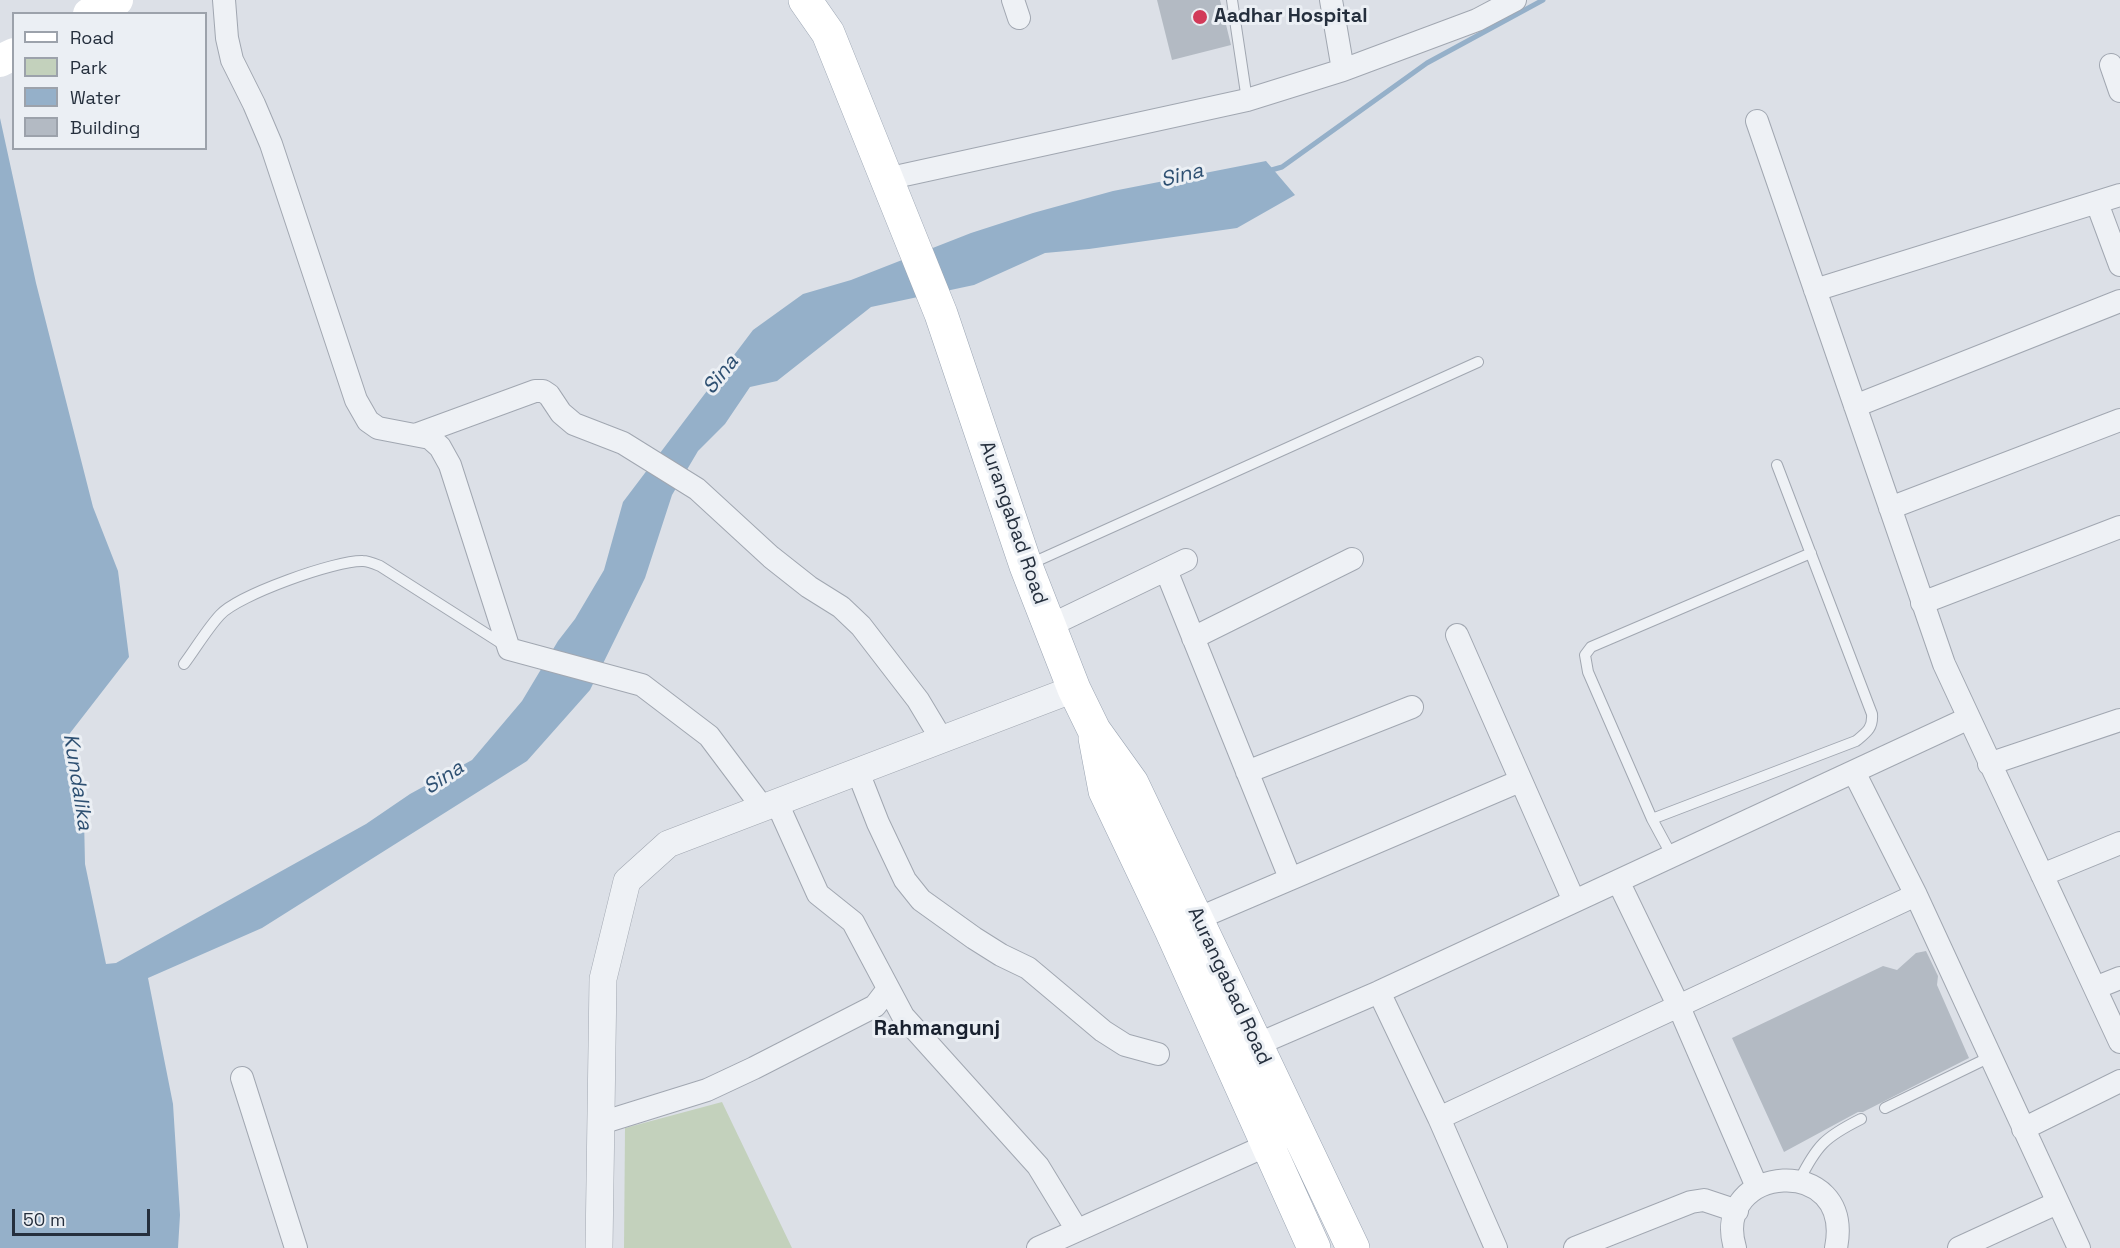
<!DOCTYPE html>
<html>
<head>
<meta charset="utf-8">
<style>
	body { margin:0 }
	#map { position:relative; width:2120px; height:1248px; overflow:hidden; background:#dce0e7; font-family:"Space Grotesk",sans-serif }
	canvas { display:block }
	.legend { position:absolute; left:12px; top:12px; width:195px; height:138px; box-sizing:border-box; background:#ebeff4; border:2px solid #9ca2ab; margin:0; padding:8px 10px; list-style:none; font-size:18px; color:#252f3d }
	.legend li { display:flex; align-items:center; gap:12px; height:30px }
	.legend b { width:30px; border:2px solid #9ca2ab }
	.scale { position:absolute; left:12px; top:1209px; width:138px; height:27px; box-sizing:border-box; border:3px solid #252f3d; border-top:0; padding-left:8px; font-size:18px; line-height:21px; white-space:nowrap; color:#252f3d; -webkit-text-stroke:4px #ebeff4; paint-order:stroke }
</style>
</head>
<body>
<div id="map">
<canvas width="2120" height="1248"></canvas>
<ul class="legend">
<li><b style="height:8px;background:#fff"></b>Road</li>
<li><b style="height:16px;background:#c3d1bc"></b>Park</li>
<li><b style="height:16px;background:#95b0c9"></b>Water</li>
<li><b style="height:16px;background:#b3bac3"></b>Building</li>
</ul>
<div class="scale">50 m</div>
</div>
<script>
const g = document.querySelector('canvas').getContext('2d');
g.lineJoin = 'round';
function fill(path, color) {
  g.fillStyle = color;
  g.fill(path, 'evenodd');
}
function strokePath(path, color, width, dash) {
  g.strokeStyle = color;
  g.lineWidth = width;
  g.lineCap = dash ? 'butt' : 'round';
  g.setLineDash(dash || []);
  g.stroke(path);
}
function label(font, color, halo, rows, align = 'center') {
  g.font = font + ' "Space Grotesk",sans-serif';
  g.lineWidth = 6;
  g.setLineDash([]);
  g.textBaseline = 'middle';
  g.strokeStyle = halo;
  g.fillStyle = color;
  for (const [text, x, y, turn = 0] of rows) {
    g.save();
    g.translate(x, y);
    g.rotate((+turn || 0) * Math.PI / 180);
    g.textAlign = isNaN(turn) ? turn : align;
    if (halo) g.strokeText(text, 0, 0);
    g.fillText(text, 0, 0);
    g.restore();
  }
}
fill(new Path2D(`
	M722 1102 792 1248H624L625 1128Z`), '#c3d1bc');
fill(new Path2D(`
	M0 118 36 283 93 507 118 571 129 657 67 737 80 790 84 818 85 864 106 964 116 963 366 824 410 794 472 760 522 701 558 641 575 619 604 570 623 502 753 330 803 294 851 280 971 233 1033 213 1113 191 1266 161 1295 195 1237 228 1089 249 1045 253 974 285 871 307 777 381 750 387 725 424 698 451 672 495 645 578 590 690 527 761 262 928 148 978 173 1104 180 1215 178 1248H0Z`), '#95b0c9');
strokePath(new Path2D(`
	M1268 171 1282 167 1427 63 1543 0`), '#95b0c9', 5);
fill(new Path2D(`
	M1157 0H1220L1231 45 1172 60Z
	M1926 951 1938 976 1937 985 1969 1058 1863 1112H1858L1784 1152 1732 1038 1883 966 1897 970 1916 953Z`), '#b3bac3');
const service = new Path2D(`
	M1232 0 1247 100
	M1030 564 1478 362
	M184 664C196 648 207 629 220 615 238 595 336 560 363 561 368 561 375 564 380 566L504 645
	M1652 819 1856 741C1867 732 1873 728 1872 714L1777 465
	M1672 856 1652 819 1588 672 1585 655 1591 647 1811 553
	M1885 1108 1990 1057
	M1799 1181C1817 1145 1825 1137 1861 1119`);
const minor = new Path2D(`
	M224 0 227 38 232 60 254 104 271 144 356 400 368 421 378 428 430 438 440 447 450 465 509 649 642 685 709 736 763 808
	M1013 0 1019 18
	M1331 0 1343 70
	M2111 65 2120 91
	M1757 121 1944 664 2120 1042
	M886 179 1247 100 1343 70 1477 20 1515 0
	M2097 203 2120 265
	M1815 290 2120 195
	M1855 406 2120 301
	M415 435 535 391H543L549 395 561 413 574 424 623 443 697 489 771 557 809 587 841 607 861 626 918 700 942 740
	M1890 508 2120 420
	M1166 570 1290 878
	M1922 603 2120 527
	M1049 626 1186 560
	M1457 635 1574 901
	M1193 638 1352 559
	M1989 764 2120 720
	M858 772 878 823 905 880 921 900 974 938 1001 955 1028 968 1103 1031 1125 1045 1158 1054
	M1247 772 1412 707
	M1854 772 1916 895
	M777 803 818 894 853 922 903 1016 1038 1166 1077 1230
	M2042 875 2120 843
	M1618 881 1679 1007 1757 1187
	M1185 924 1520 781
	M2095 988 2120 978
	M1379 992 1439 1118
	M1256 1045 1379 992 1969 718
	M242 1078 296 1248
	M601 1123 707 1090 754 1068 875 1006 888 989
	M2023 1129 2120 1081
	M1038 1248 1281 1139
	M1496 1248 1439 1118 1916 895 2079 1248
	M1575 1248 1691 1202 1704 1200 1737 1211
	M1735 1248C1710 1164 1855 1152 1836 1248
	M1959 1248 2057 1203`);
const tertiary = new Path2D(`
	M599 1248 603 979 627 881 668 844 1074 689`);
const primary = new Path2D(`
	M805 0 828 33 941 314 1026 566 1074 689 1094 730 1132 783 1353 1248
	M1095 738 1105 791 1171 930 1314 1248`);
strokePath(service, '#a1a7b1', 12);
strokePath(minor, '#a1a7b1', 24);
strokePath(tertiary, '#a1a7b1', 28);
strokePath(primary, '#9ba5b3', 34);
strokePath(service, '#eef1f5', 10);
strokePath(minor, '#eef1f5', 22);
strokePath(tertiary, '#eef1f5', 27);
strokePath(new Path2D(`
	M89 14 117 0
	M0 61 14 54`), '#fff', 32);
strokePath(primary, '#fff', 33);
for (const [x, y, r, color] of [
	[1200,17,8,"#d23a59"]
]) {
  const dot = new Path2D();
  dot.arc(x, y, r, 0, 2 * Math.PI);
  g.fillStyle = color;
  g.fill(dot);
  strokePath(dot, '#ebeff4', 2);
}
label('bold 20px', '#252f3d', '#ebeff4', [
	["Aadhar Hospital",1214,17]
], 'left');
label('20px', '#252f3d', '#ebeff4', [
	["Aurangabad Road",1013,523,71],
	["Aurangabad Road",1229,986,65]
]);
label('italic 21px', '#2e5072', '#ebeff4', [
	["Sina",1182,176,-14],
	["Sina",721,375,-51],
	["Sina",444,778,-34],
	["Kundalika",77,782,81]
]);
label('bold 21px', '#18202e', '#ebeff4', [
	["Rahmangunj",937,1029]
]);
</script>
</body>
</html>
